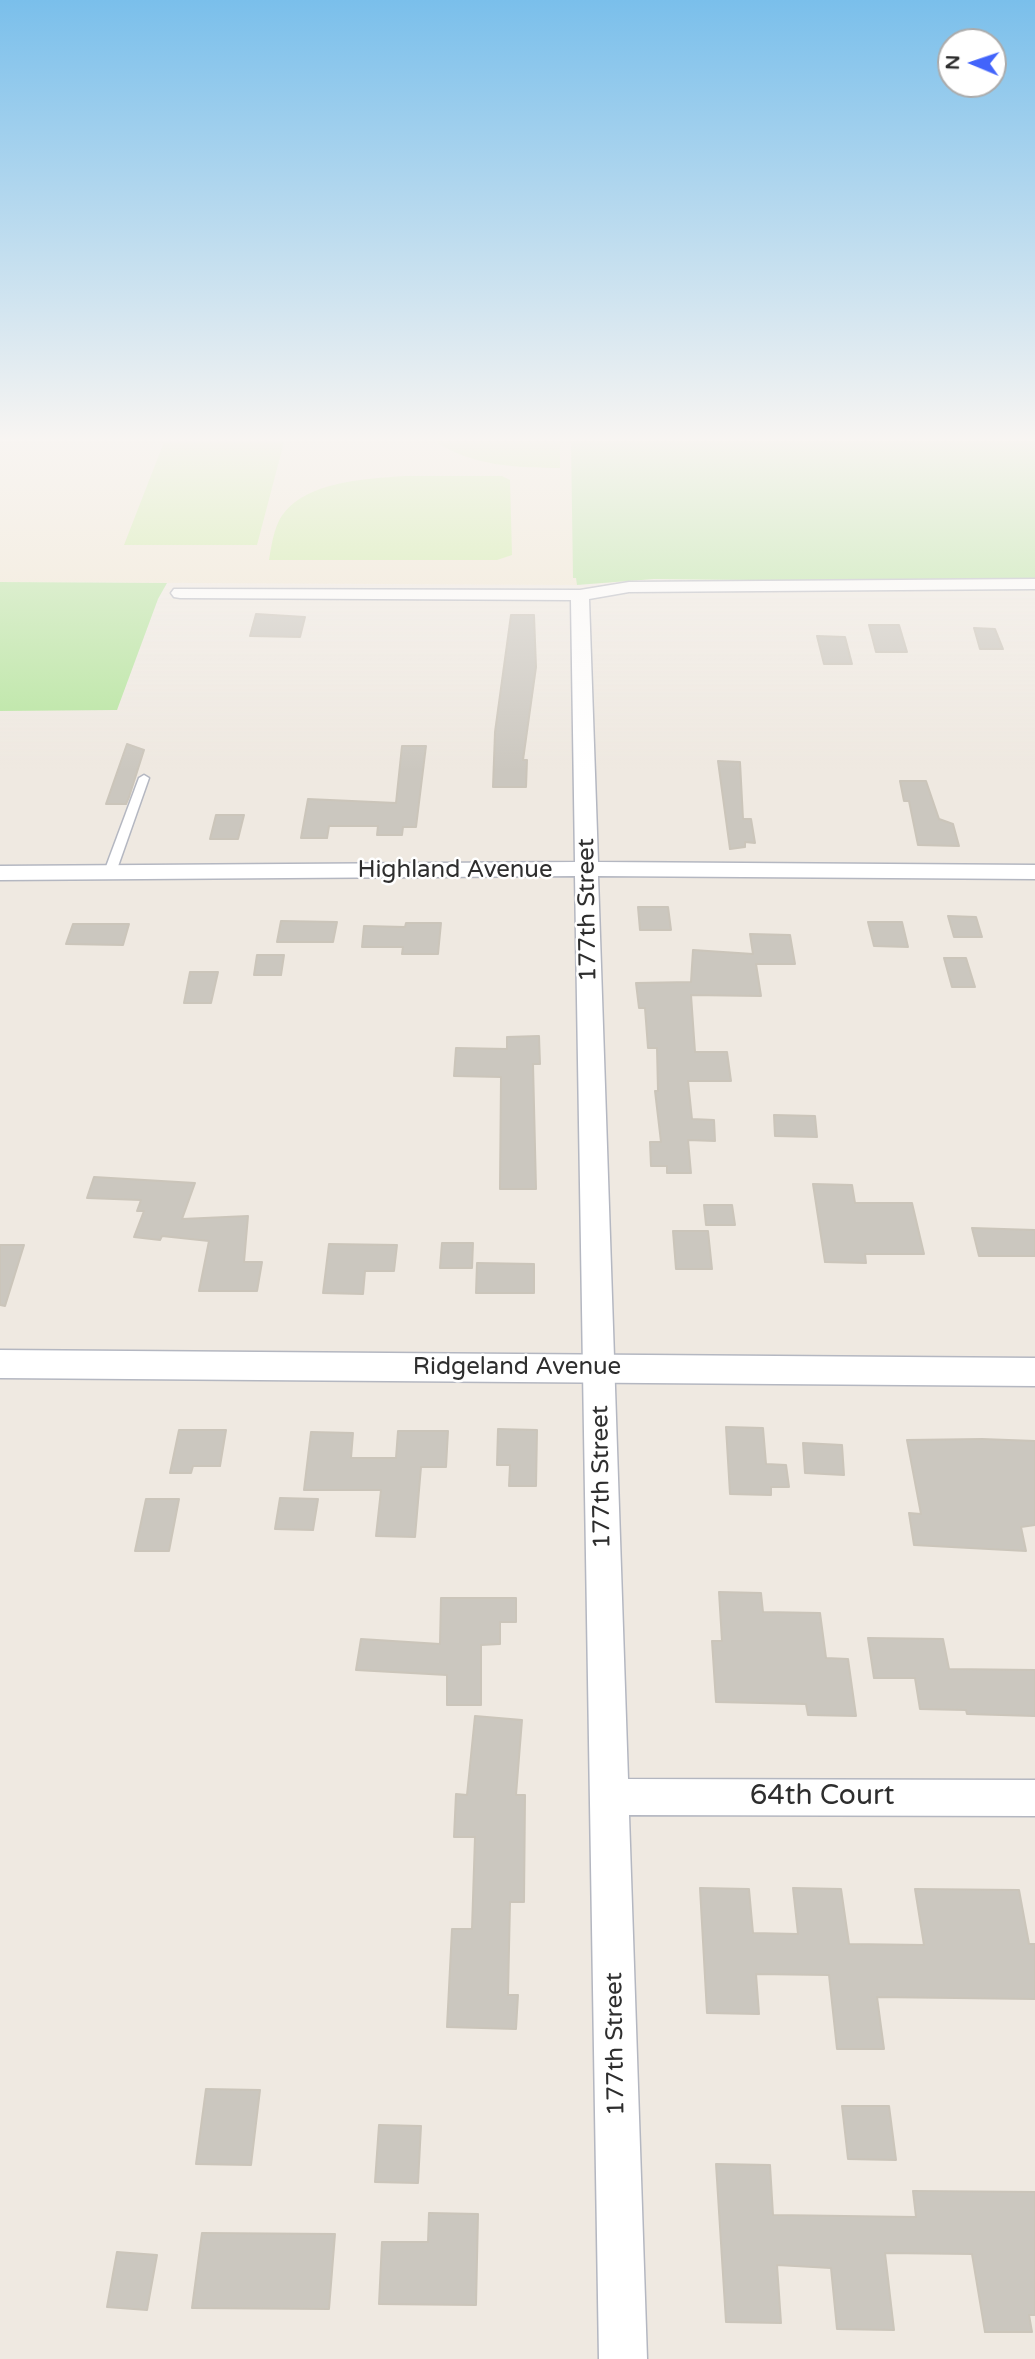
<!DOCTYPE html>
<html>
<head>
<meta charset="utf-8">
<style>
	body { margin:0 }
	#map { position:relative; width:1035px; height:2359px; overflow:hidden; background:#efe9e1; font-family:"Varela Round",sans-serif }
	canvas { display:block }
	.north { position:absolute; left:937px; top:28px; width:70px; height:70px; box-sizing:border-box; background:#fff; border:2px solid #ababab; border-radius:50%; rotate:272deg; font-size:19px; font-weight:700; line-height:28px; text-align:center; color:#2e2e2e }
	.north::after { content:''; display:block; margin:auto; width:24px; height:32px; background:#4264fb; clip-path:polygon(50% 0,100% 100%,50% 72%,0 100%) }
</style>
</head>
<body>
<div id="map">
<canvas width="1035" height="2359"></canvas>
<div class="north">N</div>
</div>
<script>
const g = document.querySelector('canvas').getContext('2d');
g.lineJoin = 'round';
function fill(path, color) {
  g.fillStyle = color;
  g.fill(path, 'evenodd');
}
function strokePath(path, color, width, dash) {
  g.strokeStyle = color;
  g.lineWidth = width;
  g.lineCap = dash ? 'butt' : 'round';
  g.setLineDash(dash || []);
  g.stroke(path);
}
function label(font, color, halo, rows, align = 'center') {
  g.font = font + ' "Varela Round",sans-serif';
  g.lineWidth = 5;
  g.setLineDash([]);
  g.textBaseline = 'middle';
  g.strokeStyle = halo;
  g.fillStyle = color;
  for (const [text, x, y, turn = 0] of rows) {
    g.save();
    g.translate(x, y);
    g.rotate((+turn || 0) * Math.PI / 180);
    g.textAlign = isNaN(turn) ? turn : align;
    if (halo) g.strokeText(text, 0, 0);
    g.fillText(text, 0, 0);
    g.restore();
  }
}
fill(new Path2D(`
	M0 441H572L577 585 0 582Z`), '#f0e6d1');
fill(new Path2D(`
	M571 441H1035V583L654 579 577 585 576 578H573Z
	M0 582 167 583 158 599 117 710 0 711Z`), '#b6e59e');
fill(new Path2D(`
	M435 441H560V468C519 468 470 466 435 441Z
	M164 442H284L257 545H124Z
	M405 476H502L510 480 512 555 497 560H269C271 548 273 534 278 523 298 481 365 479 405 476Z`), '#c9ec9a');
const building = new Path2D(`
	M256 614 305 617 300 637 250 636Z
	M511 615H534L536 667 523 760H527L526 787H493L495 732Z
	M869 625H899L907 652H876Z
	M974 628 995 629 1003 649H980Z
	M817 636 845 637 852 664H824Z
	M127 744 144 750 129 797 126 804H106Z
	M402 746H426L416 827H403L402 835H377L378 826H329L327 838H301L308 799 396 803Z
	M718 761 740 762 743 819H751L755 843 745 842V847L730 849Z
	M900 781H926L939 819 953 824 959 846 918 845 909 801H904Z
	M216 815H244L238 839H210Z
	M638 907H668L671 930H640Z
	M948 916 976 917 982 937H954Z
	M281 921 337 922 333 942H277Z
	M868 922H902L908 947 874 946Z
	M406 923H441L438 954H402L403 947H362L364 926 405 927Z
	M73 924H129L123 945 66 944Z
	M750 934 790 935 795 964H756L761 996 691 995 695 1052H727L731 1081H688L692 1119 714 1120 715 1141 688 1140 691 1173H667V1166H651L650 1142H661L655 1091H658L657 1048H648L645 1008H639L636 983 691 982 693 950 753 954Z
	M257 955H284L281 975H254Z
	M944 958H966L975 987H952Z
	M190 972H218L211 1003H184Z
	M539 1036 540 1064H533L536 1189H500L501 1077 454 1076 456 1048 507 1049V1037Z
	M774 1115 815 1116 817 1137 775 1136Z
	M94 1177 195 1183 182 1219 248 1216 244 1262H262L257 1291H199L209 1241 162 1236 160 1240 134 1237 144 1211H137L141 1200 87 1198Z
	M813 1184 852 1185 855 1203H912L924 1254H865L866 1263 825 1262Z
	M704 1205H732L735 1225H706Z
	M972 1228 1035 1230V1256H979Z
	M673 1231H708L712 1269H676Z
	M442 1243H473L472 1268H440Z
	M329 1244 397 1245 394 1271H365L363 1294 323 1293Z
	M0 1245H24L5 1306 0 1305Z
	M477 1263 534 1264V1293H476Z
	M726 1427 763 1428 766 1464 786 1465 789 1487H771V1495L730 1494Z
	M498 1429 537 1430 536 1486H509L510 1465H497Z
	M179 1430H226L220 1466H193L191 1473H170Z
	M398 1431H448L446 1467H421L415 1537 376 1536 381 1490H304L311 1432 353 1433 351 1458H396Z
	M982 1439 1035 1441V1525L1021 1527 1026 1551 914 1545 909 1513 921 1514 907 1440Z
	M803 1443 842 1445 844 1475 805 1473Z
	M280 1498 318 1499 313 1530 275 1529Z
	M146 1499H179L169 1551H135Z
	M719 1592 761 1593 763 1612 820 1613 826 1658 848 1659 856 1716 808 1715 806 1704 716 1702 712 1641H722Z
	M441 1598H516V1622H500V1644L481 1645V1705H447V1675L356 1670 361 1639 440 1644Z
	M868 1638 943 1639 949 1669 1035 1670V1716L967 1714 966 1710 920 1709 915 1678H874Z
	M475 1716 522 1720 516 1795H525L524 1902H510L508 1995H518L516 2029 447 2027 452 1929H472L475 1837H454L456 1794 467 1795Z
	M700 1888 749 1889 753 1933 798 1934 793 1888 841 1889 849 1944 924 1945 915 1889 1019 1890 1029 1944H1035V1999L877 1997 884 2049H837L829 1975 756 1974 759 2014 707 2013Z
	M206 2089 260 2090 251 2165 196 2164Z
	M842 2106H889L896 2160 848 2159Z
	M379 2125 421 2126 418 2183 375 2182Z
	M716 2164 770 2165 773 2215 916 2217 913 2191 1035 2192V2315H1029L1032 2332H985L972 2254 885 2253 894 2330 837 2329 831 2268 777 2265 781 2323 726 2322Z
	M429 2213 478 2214 476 2305 379 2304 382 2242H428Z
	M202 2233 335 2234 329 2309 192 2308Z
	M117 2252 157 2255 147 2310 107 2307Z`);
fill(building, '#cbc7bf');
strokePath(building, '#cbc5ba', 2);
const service = new Path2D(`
	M144 775 149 778 116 872 110 875 106 874 104 872 139 778Z`);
const minor = new Path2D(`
	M1035 579V589L629 592 589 599 598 862 1035 865V879L598 876 628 1779 1035 1780V1816L629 1815 647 2359H599L575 876 0 880V866L575 862 571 600 180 598 174 597 171 593 174 589 580 590 629 582Z`);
const tertiary = new Path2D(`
	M0 1350 1035 1358V1386L0 1378Z`);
strokePath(service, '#b4b7c1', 3);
strokePath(minor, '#b4b7c1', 3);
strokePath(tertiary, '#b4b7c1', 3);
fill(service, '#fff');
fill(minor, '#fff');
fill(tertiary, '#fff');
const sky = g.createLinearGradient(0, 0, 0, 771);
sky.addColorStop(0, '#7abfeb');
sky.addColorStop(0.57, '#f8f5f2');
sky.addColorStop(1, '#f8f5f200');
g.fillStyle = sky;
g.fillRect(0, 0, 1035, 771);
label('24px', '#2e2e2e', '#fff', [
	["Highland Avenue",455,871],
	["177th Street",588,910,-91],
	["Ridgeland Avenue",517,1368],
	["177th Street",602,1477,-91],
	["177th Street",616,2044,-91]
]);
label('28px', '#2e2e2e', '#fff', [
	["64th Court",822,1797]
]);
</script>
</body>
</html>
